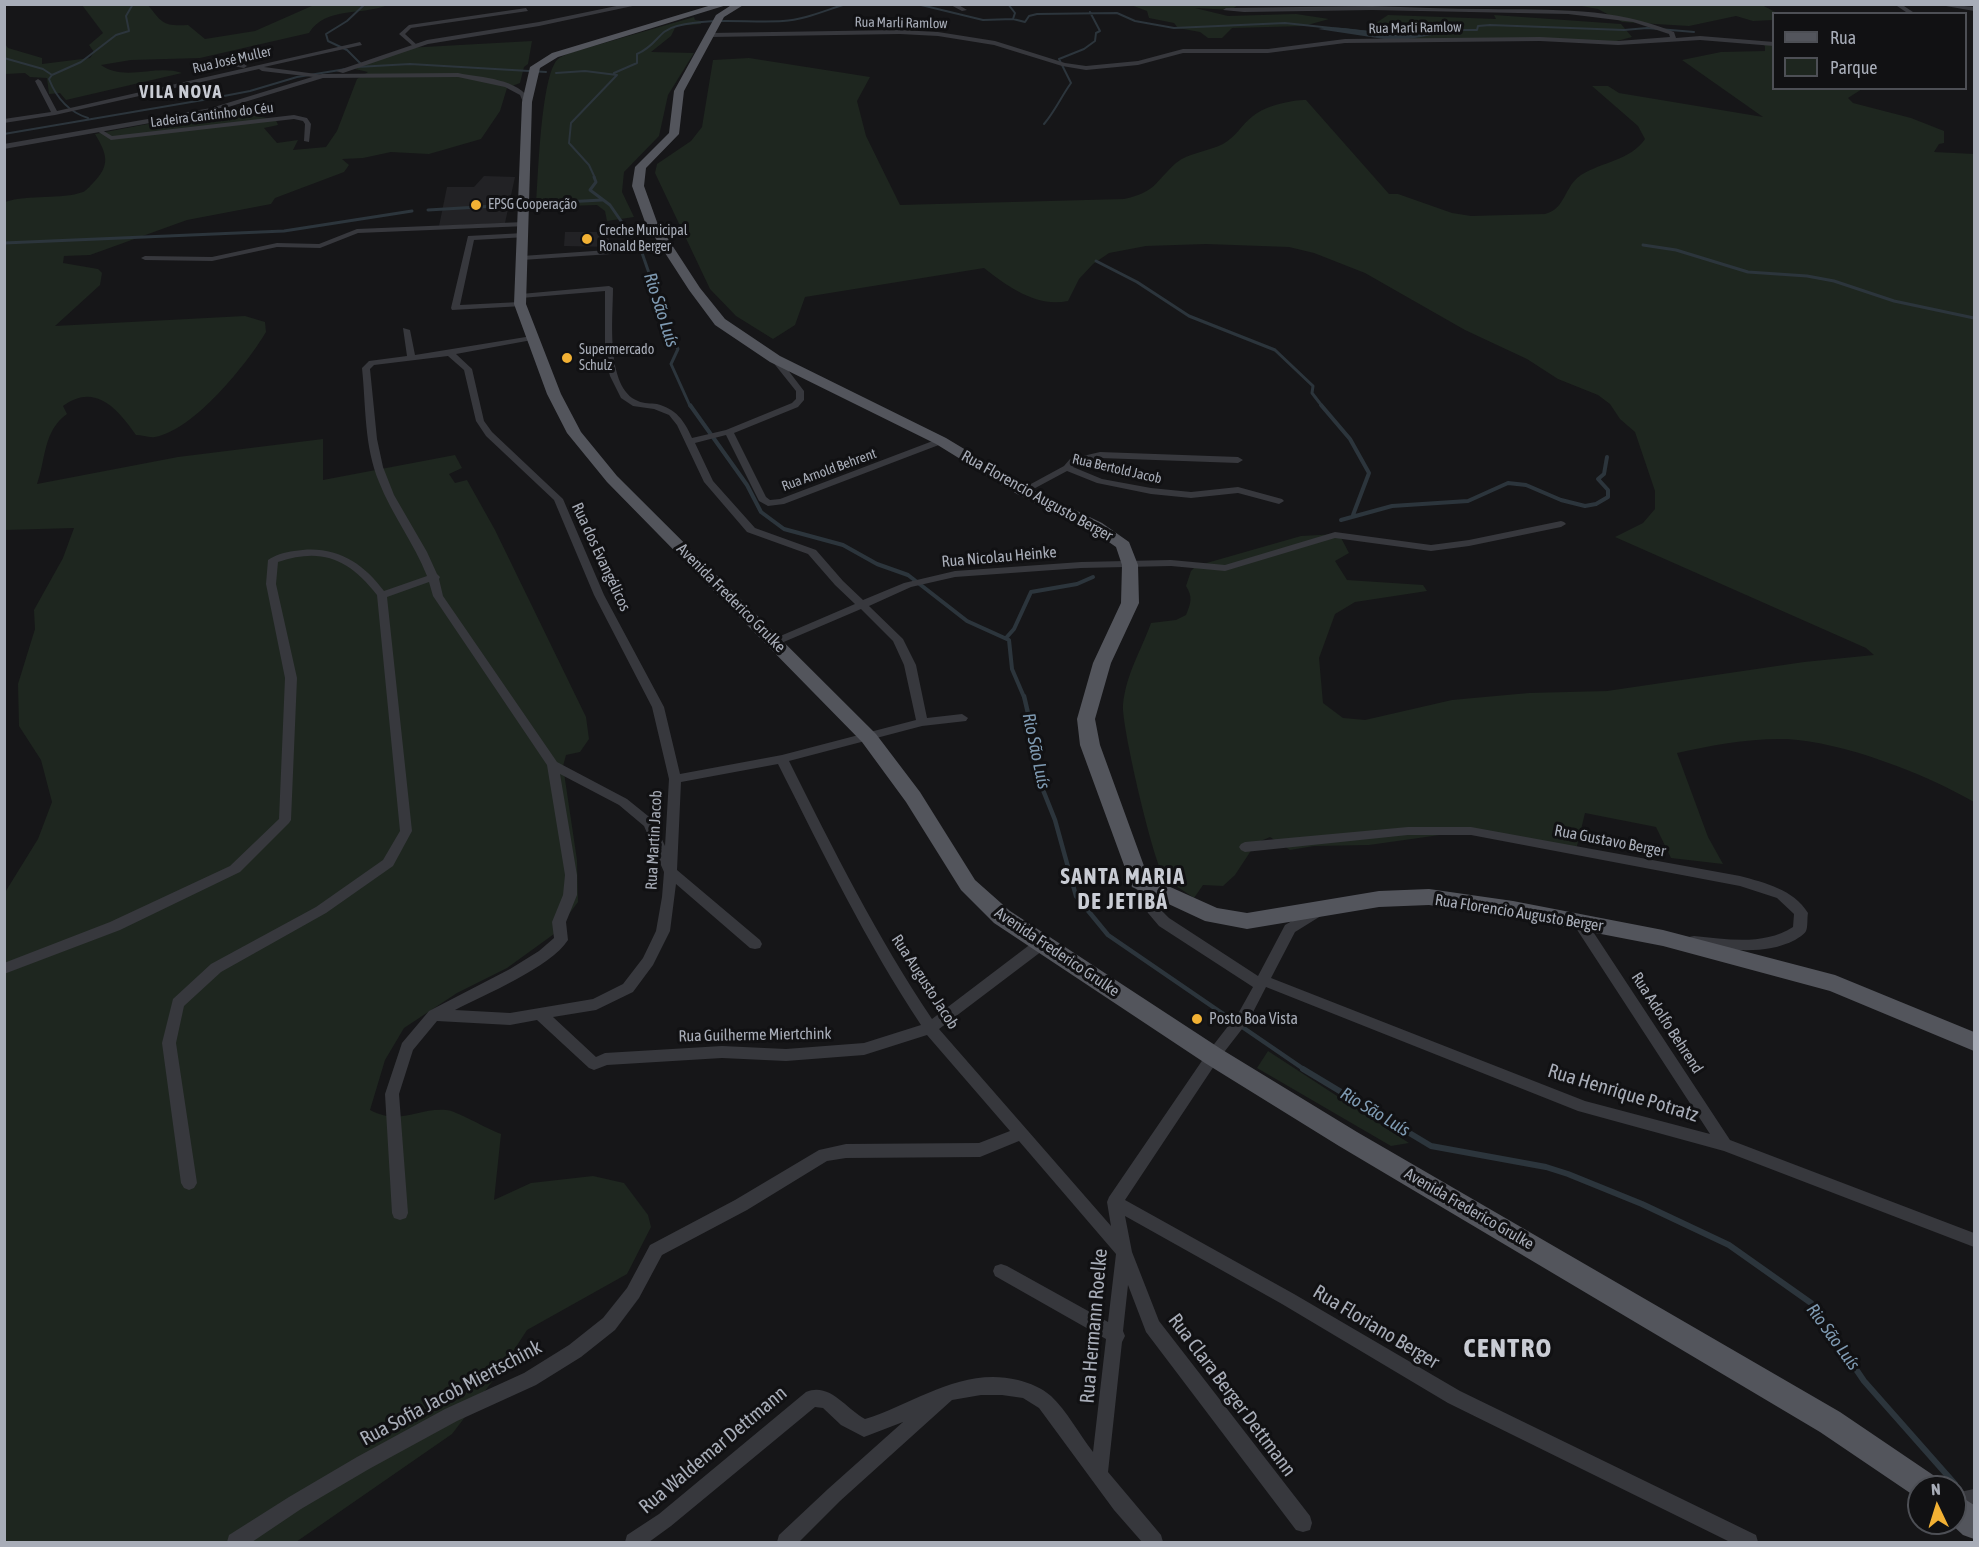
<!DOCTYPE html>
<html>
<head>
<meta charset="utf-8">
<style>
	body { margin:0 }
	#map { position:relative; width:1979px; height:1547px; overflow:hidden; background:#161618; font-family:"Asap Condensed",sans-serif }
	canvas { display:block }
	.frame { position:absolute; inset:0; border:6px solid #a8adb8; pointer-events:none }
	.legend { position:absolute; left:1772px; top:12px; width:195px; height:78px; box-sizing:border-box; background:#111113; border:2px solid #4d4f55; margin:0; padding:8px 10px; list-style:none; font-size:18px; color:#a8adb8 }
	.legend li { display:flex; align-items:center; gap:12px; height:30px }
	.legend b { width:30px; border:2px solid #4d4f55 }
	.north { position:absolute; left:1907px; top:1475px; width:60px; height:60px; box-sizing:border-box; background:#111113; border:2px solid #4d4f55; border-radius:50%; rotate:356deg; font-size:16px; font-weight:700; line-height:24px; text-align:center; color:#a8adb8 }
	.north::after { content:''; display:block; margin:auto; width:21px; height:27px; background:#f2b134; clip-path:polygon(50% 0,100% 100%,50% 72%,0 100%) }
</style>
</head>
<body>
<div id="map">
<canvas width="1979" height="1547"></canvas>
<div class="frame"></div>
<ul class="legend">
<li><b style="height:8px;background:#53555c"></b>Rua</li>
<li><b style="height:16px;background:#1e261f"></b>Parque</li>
</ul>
<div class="north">N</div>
</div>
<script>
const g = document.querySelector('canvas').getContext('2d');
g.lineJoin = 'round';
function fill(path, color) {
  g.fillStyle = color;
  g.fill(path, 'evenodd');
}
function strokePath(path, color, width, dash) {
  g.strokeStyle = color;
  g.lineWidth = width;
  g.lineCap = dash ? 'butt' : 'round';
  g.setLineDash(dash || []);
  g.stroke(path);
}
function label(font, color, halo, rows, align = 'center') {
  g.font = font + ' "Asap Condensed",sans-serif';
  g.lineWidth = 6;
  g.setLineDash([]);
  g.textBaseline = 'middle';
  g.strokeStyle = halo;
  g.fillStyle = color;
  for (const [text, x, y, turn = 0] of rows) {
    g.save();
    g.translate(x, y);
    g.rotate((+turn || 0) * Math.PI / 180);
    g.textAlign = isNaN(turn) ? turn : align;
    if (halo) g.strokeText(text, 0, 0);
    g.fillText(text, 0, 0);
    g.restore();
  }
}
fill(new Path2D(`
	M484 176 515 177 505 223 439 226 447 187H474Z
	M565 232H605L613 247 564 246Z`), '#222225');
fill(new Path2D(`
	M1760 4 1777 13 1774 14 1773 20 1753 21 1736 16 1689 26 1622 22 1598 9 1576 5Z
	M82 5H148C163 24 163 26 188 25L205 39 255 31 314 5H388C361 16 326 6 309 33L200 58 131 60 101 65C124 82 157 64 182 73L66 100 60 93 49 94 47 78 30 77 25 73 5 74V44L8 48 42 58V64L90 58 94 52 89 45 103 33Z
	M1131 5H1238L1231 10 1195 8 1228 16 1296 14 1329 19 1304 26 1232 28 1222 38H1208L1200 32 1178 28 1174 23 1149 18 1147 11Z
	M1388 15 1496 19 1494 15 1621 24 1632 37 1617 41H1393L1451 32C1430 12 1409 31 1386 33L1376 23Z
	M694 17 695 20 702 21 701 24 676 26 671 36 651 52 694 53 668 95 659 136 624 172 622 192 634 217 607 221 605 211 597 205 536 207C538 179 541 77 557 60 561 56 568 54 573 52Z
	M532 41 528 64 524 67 520 83 507 88 500 111 481 139 429 154 391 152 363 158 342 159 349 165 344 172 275 198 271 204 187 220 90 255 64 256 63 263 98 269 102 273 100 285 55 326 245 316 265 322 266 332C247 364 194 430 155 437 149 438 142 435 136 435 118 410 96 382 63 406L67 414C43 431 46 459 37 484L178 457 323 439V480L455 455 462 468 449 474 455 483 467 480 495 530 586 717 589 739 580 752 566 755 563 766 577 860 578 902 554 934 507 968 457 993 404 1028 385 1060 370 1110C401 1126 416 1108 446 1110 455 1110 489 1130 501 1134L494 1200 531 1183 593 1176 624 1183 648 1215 651 1227 627 1274 527 1330 501 1370 452 1434 296 1542H5L4 894 38 839 52 802 41 760 19 726 18 684 35 629 34 610 63 558 74 528 5 530V202C29 194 61 200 83 192 86 191 90 186 93 183 111 165 107 154 95 134L237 107 252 115 276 120 278 125 264 128 277 143 298 140 293 150 326 147 337 131 357 79 368 72 355 69 358 65 406 48Z
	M1762 44 1773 45 1774 88 1862 89 1848 98 1853 103 1911 118 1944 131V143L1939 144 1934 152 1974 154V802C1926 774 1843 742 1787 739 1749 738 1713 745 1677 753L1708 837 1723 864 1671 858 1656 827 1585 813 1576 850 1524 840 1454 833 1369 845 1314 846 1290 850 1270 837 1256 843 1235 875 1223 886 1203 885 1194 898C1185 891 1172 885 1164 876 1154 865 1121 724 1123 705 1126 674 1141 651 1151 623L1176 620 1186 615C1191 603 1193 597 1186 586L1191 571 1196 566 1301 536 1339 534 1349 553 1335 561 1347 580 1423 585 1427 591 1355 602 1335 614 1319 658 1323 703 1343 718 1365 720 1452 700 1529 693 1607 691 1804 662 1874 655 1866 648 1615 537 1643 523 1655 509V491L1635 432 1620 419 1610 404 1598 395 1558 379 1527 359 1465 330 1365 273 1314 253 1289 247 1206 244 1146 246 1109 253 1093 264 1079 279 1068 301C1037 308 1007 286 984 268L805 297 795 325 773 339 736 316 710 289 655 173 657 164 691 141 702 127 713 60 749 58 870 77 857 101 866 136 900 205 1124 199C1156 192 1154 183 1176 163 1188 153 1209 151 1223 144 1236 137 1242 124 1253 116 1265 106 1291 100 1306 100L1389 194H1398L1452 213 1471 216 1545 214C1566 209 1564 186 1581 175 1602 162 1631 160 1645 139L1638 126 1592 86H1608L1619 93 1763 117 1682 60 1721 52 1765 51V46Z
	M1268 1051 1409 1143 1391 1146 1257 1068Z`), '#1e261f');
fill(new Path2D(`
	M1418 22 1432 23 1451 32 1397 41 1318 29C1353 22 1386 44 1418 22Z`), '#2c353c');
strokePath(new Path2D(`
	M917 4 983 20 1013 19 1025 22 1029 16 1037 14 1117 13 1135 21 1174 28 1285 23 1369 32 1406 30
	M1008 4 1015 13 1013 19
	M1445 30H1477L1478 26 1490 25 1624 30 1647 28 1694 32
	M4 58 43 69 52 75
	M362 65 347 50 328 41 326 34 347 21 365 4
	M357 67 410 64 546 72
	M556 73 585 71 617 75 571 123 569 143 589 165 595 178
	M614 73 637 63V54C658 45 657 31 677 26 711 17 748 23 783 21 804 20 826 10 846 4
	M52 75 81 62 116 35 129 31 126 16 133 4
	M52 75 49 79C56 97 69 112 88 118
	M1044 124C1055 111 1061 97 1071 83L1059 59 1084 49 1095 41 1096 33 1100 31 1090 12
	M4 134 203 100 250 91 297 77 346 69`), '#2c353c', 2);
strokePath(new Path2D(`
	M594 177 596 182 590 190 610 205 641 250 658 299 660 317 678 349 671 364 690 406
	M546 203 602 200
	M428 210 529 204
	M4 243 284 231 412 211
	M1643 245 1676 250 1748 272 1807 276 1834 281 1894 301 1974 318
	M1096 261 1137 282 1189 316 1275 350 1313 386 1312 393 1322 406`), '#2c353c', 3);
strokePath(new Path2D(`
	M690 405 747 485 761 512 784 529 843 545 877 564 908 575 967 621 1009 640 1012 669 1024 697
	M1321 405 1350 439 1369 473 1353 515
	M1341 520 1392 506 1468 501 1508 483 1526 485 1561 500 1585 506 1596 504 1608 497V490L1598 479 1604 474 1607 457
	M1006 638 1014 629 1031 592 1077 584 1093 577`), '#2c353c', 4);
strokePath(new Path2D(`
	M1024 696 1034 739 1039 780 1055 820 1076 896 1108 935 1305 1070`), '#2c353c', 4.5);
strokePath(new Path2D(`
	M1303 1069 1431 1146 1546 1167 1568 1174 1642 1204 1729 1245 1811 1303 1864 1381 1955 1484`), '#2c353c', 6);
fill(new Path2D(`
	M949 4H957L967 10 962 11Z
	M1894 4H1901L1916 14H1909Z
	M1944 4 1974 7V11L1946 6Z
	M1372 6C1410 7 1449 9 1487 9 1551 10 1615 7 1674 32L1676 38 1700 36 1774 42V46L1700 40 1618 45 1540 41 1345 43 1268 53H1183L1138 65 1086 70 1062 66 994 45 938 36 900 34 710 37 707 35 710 33 900 30 938 32 995 41 1065 63 1086 66 1138 61 1183 49H1268L1345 39 1540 37 1618 41 1670 37 1669 34 1633 22 1568 14 1372 10 1244 12 1223 10 1226 8Z
	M526 8 528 11 411 28 405 34 417 45 414 47 399 34 409 25Z
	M360 42 362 45 264 67 324 75 322 78 262 71 259 69 55 115 4 123V119L51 112 35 81 38 79 41 81 57 111Z
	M213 59 244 64 247 66 244 68 211 62Z
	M294 115 307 118 311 124 309 142 304 141 305 124 303 121 294 119 111 140 97 131 102 130 112 136Z
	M524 222H527V226L358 233 320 248 277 247 212 261 145 260 141 258 145 256 212 257 277 243 319 244 357 229Z
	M524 233H527V237L474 240 460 305 520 302H523V306L452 310 451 308 468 236Z
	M608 250 612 252 611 254 522 260 518 258 522 256Z
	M609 286 613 288C613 317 605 388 638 401 644 404 651 403 657 404 676 409 684 420 692 438L726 430 792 403 796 399V391L772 361V357H778L804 391V400L798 407 734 433 766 497 770 500 780 499 938 439H944V443L784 504 768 506 759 501 726 435 695 443 713 481 755 528 816 550 843 581 863 600 904 583 955 571 1081 562 1171 560 1225 565 1335 532 1431 545 1469 540 1561 521 1564 522 1566 524 1561 527 1469 546 1431 551 1335 538 1225 571 1171 566 1081 568 955 577 911 587 869 606 903 639 916 665 927 718 962 714 968 718 966 721 922 726 789 761C833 849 877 937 932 1019L1036 940 1041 939 1046 940 1048 944 1046 948 939 1029 1111 1226 1107 1202 1109 1197 1208 1052 1239 1012 1253 987 1159 926 1148 913 1133 882 1134 879H1144L1158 907 1169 918 1258 976 1285 925 1314 908H1324L1326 911 1324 914 1295 932 1271 978 1585 1101 1710 1134 1572 922 1574 918H1584L1730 1140 1974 1233V1247L1724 1151 1578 1111 1266 987 1249 1020 1218 1060 1125 1200 1294 1294 1460 1391 1756 1535 1758 1542H1730L1448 1403 1282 1304 1125 1216 1132 1252 1159 1321 1310 1516 1312 1523 1310 1530 1303 1532 1296 1530 1146 1332 1128 1285 1123 1331 1125 1336 1122 1342 1108 1472 1161 1535 1163 1542H1142L1114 1510 1039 1408 1023 1398 1002 1395H981L952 1400 840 1501 799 1542H777L779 1535 828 1489 903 1422 864 1437 841 1425 823 1408 815 1407 671 1526 649 1542H625L627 1535 659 1514 806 1392C830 1382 846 1409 865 1419 916 1403 962 1366 1018 1380 1030 1383 1042 1388 1051 1396 1067 1411 1079 1434 1093 1452L1106 1339 995 1276 993 1271 995 1266 1001 1264 1007 1266 1108 1322 1116 1254 1019 1141 980 1157 846 1158 827 1161 747 1210 662 1255 639 1298 615 1330 581 1357 536 1385 457 1421 369 1469 301 1509 252 1542H227L229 1535 289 1497 357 1457 445 1409 524 1373 569 1345 603 1318 627 1288 650 1245 735 1200 819 1150 846 1144 979 1143 1010 1131 927 1035 864 1055 786 1061 722 1058 607 1065 594 1070 589 1068 537 1020 510 1025 437 1021 413 1050 399 1094 408 1213 406 1218 400 1220 394 1218 392 1213 385 1094 402 1043 429 1011 510 969 539 951 554 938 552 922 563 895 565 875 547 765 433 596 429 582 387 597 412 831 393 866 326 913 221 972 184 1006 176 1043 197 1183 194 1188 189 1190 184 1188 181 1183 162 1043 173 999 211 964 316 907 383 860 400 831 377 595C349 559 322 547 278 562L276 584 297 678 291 820 289 823 240 872 120 930 4 974V963L110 922 230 866 279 819 285 678 266 584 268 560C275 555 285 552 294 551 333 544 362 561 384 591L427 576C414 543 392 515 379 482 364 446 366 406 362 368L369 361 407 356 403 328 410 330 415 355 532 336 536 338 532 340 456 354 472 369 484 421 492 432 563 499 604 595 664 707 680 774 782 755 916 720 904 665 893 641 861 609 779 644H771L770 642 771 640 855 604 835 585 808 554 747 532 704 482 677 425 669 415 654 409 633 406 621 398 610 376 605 356V291L521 298 517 296 521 294ZM448 356 464 370 476 421 486 436 554 500 594 595 652 707 669 779 665 846 653 820 627 799 557 762 443 596 439 579 440 577 437 574 427 552 394 495 383 467 377 439 370 369 374 365ZM778 764C823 853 866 942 921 1025L864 1043 786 1049 722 1046 605 1053 596 1057 553 1017 596 1010 633 992 653 965 670 931 676 884 750 948 755 949 760 948 762 944 760 940 677 870 681 782ZM560 774 619 805 644 826 664 872 662 897 656 931 643 958 623 984 593 999 510 1013 455 1010C484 995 551 967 568 940L566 922 577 895V875Z
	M1100 452 1238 457 1243 460 1238 463 1100 458 1076 463 1073 467 1102 479 1151 488 1191 492 1238 487 1282 499 1284 501 1279 504 1238 493 1191 498 1151 494 1097 483 1067 471 1026 493H1020L1018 491 1064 466 1070 459Z
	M1408 827H1471L1740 876C1765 883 1793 889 1808 913 1807 918 1808 927 1806 931 1804 935 1798 938 1795 940 1764 956 1727 949 1694 946L1689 945 1687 941 1689 937 1694 936C1728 939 1763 946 1793 927L1794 914 1777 898 1740 886 1471 835H1408L1245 852 1241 850 1239 847 1241 844 1245 842Z
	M1974 1489V1507L1955 1511V1493Z`), '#37383d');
fill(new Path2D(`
	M626 4H642L539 26 428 44 343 73 336 71 427 40 539 22Z
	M458 73C482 78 519 78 531 102L524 104 520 95 505 87 458 77 323 78 212 112 4 149V144L211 108 322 74Z`), '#37383d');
fill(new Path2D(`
	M715 4H730L558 57 540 68 532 102 526 304 561 394 581 432 617 476 876 734 920 792 975 880 1010 911 1221 1049 1357 1132 1840 1412 1936 1477 1941 1487H1919V1499L1916 1497 1820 1432 1339 1146 1205 1063 994 923 961 890 906 802 862 742 607 482 567 433 547 394 514 304 522 102 530 67 552 53Z
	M733 4H745L724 17 684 91 679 134 646 168 644 186 657 222 700 288 725 319 780 356 946 438 1029 488 1102 523 1129 542 1138 565 1139 603 1111 663 1095 719 1100 745 1148 877 1217 908 1247 913 1379 891 1429 889 1513 901 1663 930 1835 975 1974 1032V1051L1830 991 1663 946 1513 917 1429 905 1379 907 1247 929 1205 921 1132 887 1080 745 1077 719 1093 663 1121 603 1122 565 1116 547 1090 529 1017 494 936 444 770 362 715 325 689 290 645 222 632 186 635 167 669 133 674 91 716 15Z
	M1955 1493 1974 1505V1539L1963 1535 1950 1523H1955Z`), '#53555c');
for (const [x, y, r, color] of [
	[476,205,6,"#f2b134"],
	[587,239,6,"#f2b134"],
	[567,358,6,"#f2b134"],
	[1197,1019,6,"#f2b134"]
]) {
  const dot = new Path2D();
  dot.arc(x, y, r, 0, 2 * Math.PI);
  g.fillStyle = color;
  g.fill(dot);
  strokePath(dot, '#111113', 2);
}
label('14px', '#a8adb8', '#111113', [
	["Rua Marli Ramlow",901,23,1],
	["Rua Marli Ramlow",1415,28,-1],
	["Rua José Muller",232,60,-13],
	["Ladeira Cantinho do Céu",212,115,-7],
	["Rua Bertold Jacob",1117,469,13],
	["Rua Arnold Behrent",829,470,-20]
]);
label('14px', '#a8adb8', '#111113', [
	["EPSG Cooperação",488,205],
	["Creche Municipal",599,231],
	["Ronald Berger",599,247],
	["Supermercado",579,350],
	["Schulz",579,366]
], 'left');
label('16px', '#a8adb8', '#111113', [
	["Rua Florencio Augusto Berger",1037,496,29],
	["Rua dos Evangélicos",601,557,65],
	["Rua Nicolau Heinke",999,557,-5],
	["Avenida Frederico Grulke",731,598,45],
	["Rua Martin Jacob",654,840,-87],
	["Rua Gustavo Berger",1610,841,11],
	["Rua Florencio Augusto Berger",1519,913,9],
	["Avenida Frederico Grulke",1057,952,34],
	["Rua Augusto Jacob",925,982,57],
	["Rua Adolfo Behrend",1667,1023,57],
	["Rua Guilherme Miertchink",755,1035,-1],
	["Avenida Frederico Grulke",1469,1209,30]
]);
label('16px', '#a8adb8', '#111113', [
	["Posto Boa Vista",1209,1019]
], 'left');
g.letterSpacing = '1.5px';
label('bold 18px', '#c9ccd4', '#111113', [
	["VILA NOVA",181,92]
]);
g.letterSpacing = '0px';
label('italic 18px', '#7f9bb3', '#111113', [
	["Rio São Luís",661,310,72],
	["Rio São Luís",1036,751,78],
	["Rio São Luís",1375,1112,31],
	["Rio São Luís",1833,1337,54]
]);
label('20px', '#a8adb8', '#111113', [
	["Rua Henrique Potratz",1623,1093,17],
	["Rua Hermann Roelke",1094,1326,-85],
	["Rua Floriano Berger",1376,1327,31],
	["Rua Sofia Jacob Miertschink",451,1393,-28],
	["Rua Clara Berger Dettmann",1232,1395,53],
	["Rua Waldemar Dettmann",713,1450,-40]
]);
g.letterSpacing = '1.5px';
label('bold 22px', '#c9ccd4', '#111113', [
	["SANTA MARIA",1123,877],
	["DE JETIBÁ",1123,902]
]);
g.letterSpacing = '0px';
g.letterSpacing = '1.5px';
label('bold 27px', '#c9ccd4', '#111113', [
	["CENTRO",1508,1348]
]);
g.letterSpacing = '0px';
</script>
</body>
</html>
